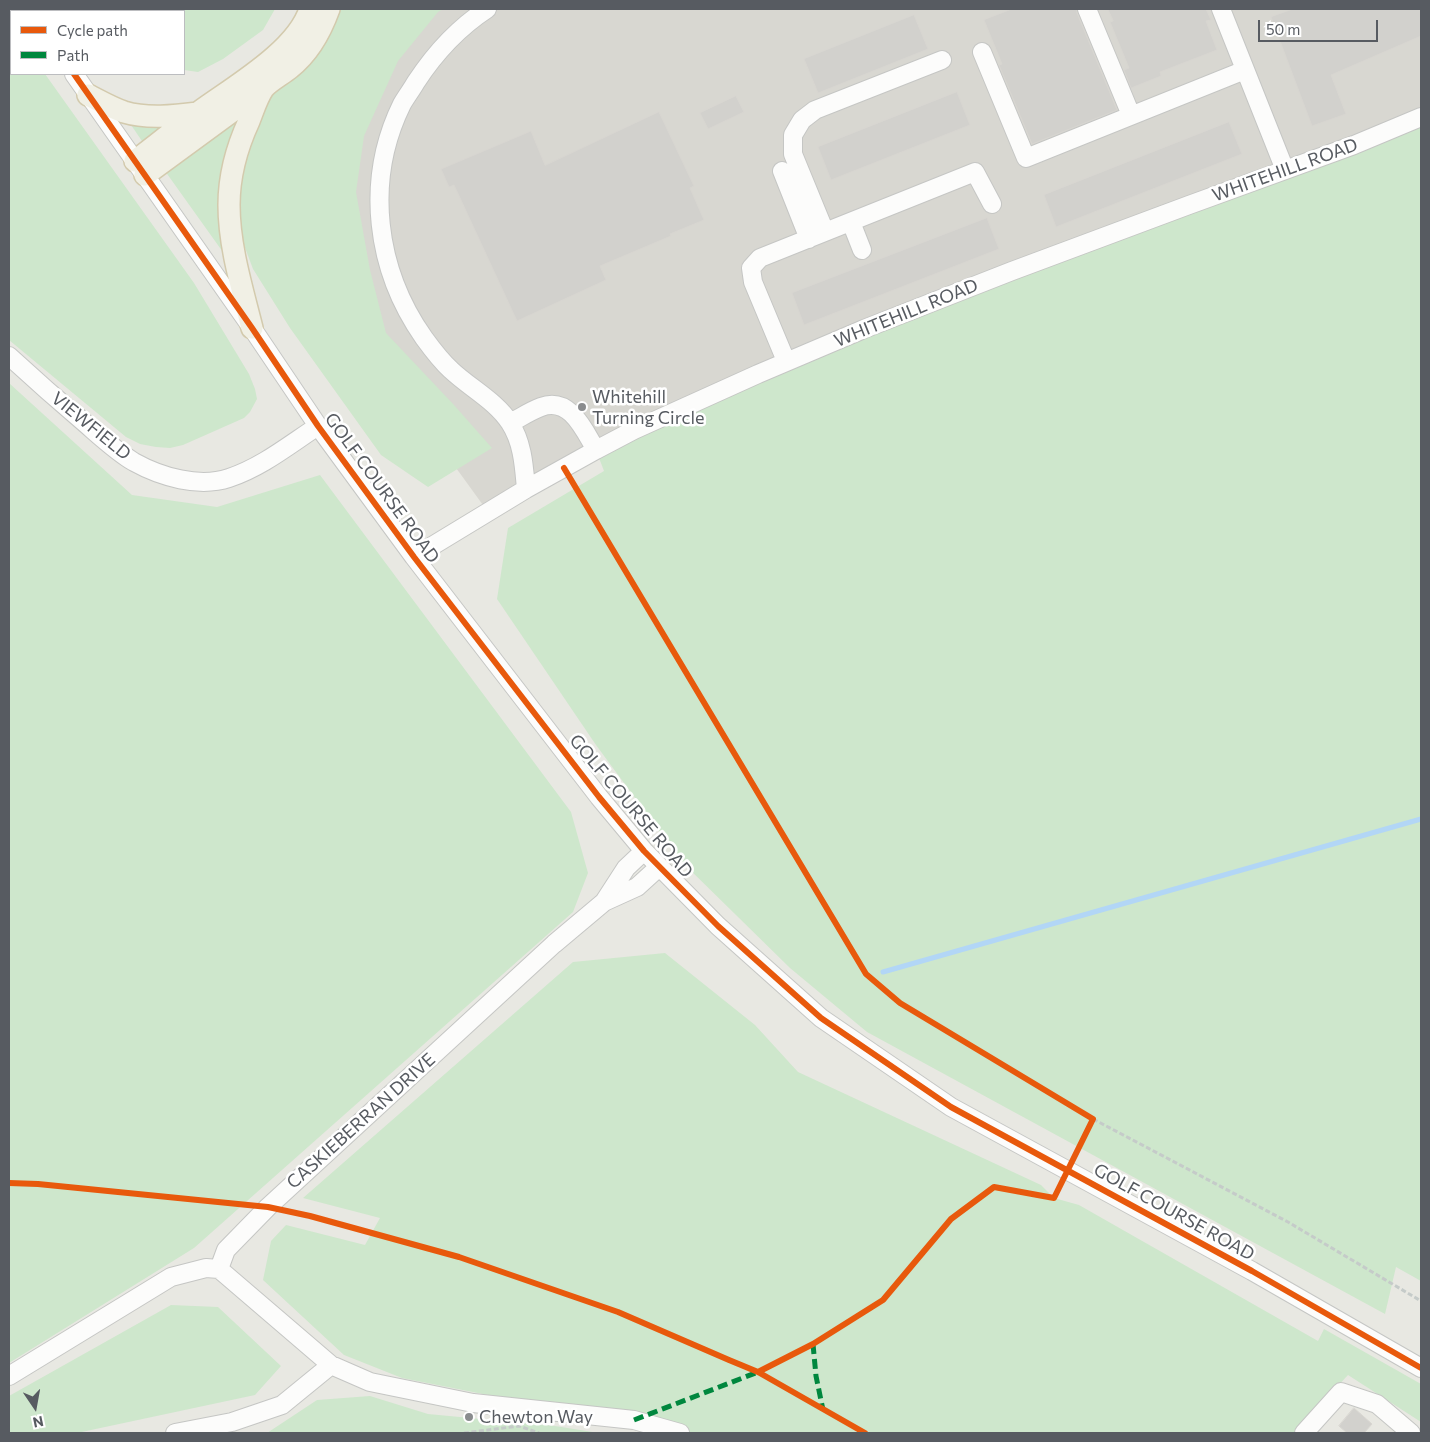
<!DOCTYPE html>
<html>
<head>
<meta charset="utf-8">
<style>
	body { margin:0 }
	#map { position:relative; width:1430px; height:1442px; overflow:hidden; background:#e8e8e2; font-family:Commissioner,sans-serif }
	canvas { display:block }
	.frame { position:absolute; inset:0; border:10px solid #575b61; pointer-events:none }
	.legend { position:absolute; left:10px; top:10px; width:175px; height:65px; box-sizing:border-box; background:#fff; border:1px solid #bcbdc0; margin:0; padding:6px 9px; list-style:none; font-size:15px; color:#575b61 }
	.legend li { display:flex; align-items:center; gap:10px; height:25px }
	.legend b { width:25px; border:1px solid #bcbdc0 }
	.north { position:absolute; left:10px; top:1382px; width:50px; height:50px; -webkit-text-stroke:4px #fff; paint-order:stroke; rotate:168deg; font-size:14px; font-weight:700; line-height:20px; text-align:center; color:#575b61 }
	.north::after { content:''; display:block; margin:auto; width:18px; height:22px; background:#575b61; clip-path:polygon(50% 0,100% 100%,50% 72%,0 100%) }
	.scale { position:absolute; left:1258px; top:20px; width:120px; height:22px; box-sizing:border-box; border:2px solid #575b61; border-top:0; padding-left:6px; font-size:15px; line-height:18px; white-space:nowrap; color:#575b61; -webkit-text-stroke:4px #fff; paint-order:stroke }
</style>
</head>
<body>
<div id="map">
<canvas width="1430" height="1442"></canvas>
<div class="frame"></div>
<ul class="legend">
<li><b style="height:6px;background:#e8590c"></b>Cycle path</li>
<li><b style="height:6px;background:#00873e"></b>Path</li>
</ul>
<div class="north">N</div>
<div class="scale">50 m</div>
</div>
<script>
const g = document.querySelector('canvas').getContext('2d');
g.lineJoin = 'round';
function fill(path, color) {
  g.fillStyle = color;
  g.fill(path, 'evenodd');
}
function strokePath(path, color, width, dash) {
  g.strokeStyle = color;
  g.lineWidth = width;
  g.lineCap = dash ? 'butt' : 'round';
  g.setLineDash(dash || []);
  g.stroke(path);
}
function label(font, color, halo, rows, align = 'center') {
  g.font = font + ' Commissioner,sans-serif';
  g.lineWidth = 5;
  g.setLineDash([]);
  g.textBaseline = 'middle';
  g.strokeStyle = halo;
  g.fillStyle = color;
  for (const [text, x, y, turn = 0] of rows) {
    g.save();
    g.translate(x, y);
    g.rotate((+turn || 0) * Math.PI / 180);
    g.textAlign = isNaN(turn) ? turn : align;
    if (halo) g.strokeText(text, 0, 0);
    g.fillText(text, 0, 0);
    g.restore();
  }
}
fill(new Path2D(`
	M344 9H1421V118L737 383 488 512 343 312Z`), '#d8d7d1');
fill(new Path2D(`
	M9 9H11L12 11H11V74H45L194 283 249 374 255 389 257 399 250 412 244 418 183 445 170 448 156 447 140 444 126 437 9 340Z
	M67 9H275L263 30 223 59 198 72 184 70V11H68Z
	M333 9H443L438 12 398 61 364 136 356 192 370 270 386 333 454 405 492 448 428 487 381 455 290 328 253 269 229 205 244 132Z
	M238 117 235 131 225 255 165 171Z
	M1421 117V1281L1396 1267 1385 1314 867 1032 790 968 683 863 596 745 497 599 508 528 604 471 596 450 634 430Z
	M127 119 167 124 144 144Z
	M9 383 132 495 217 507 320 475 571 812 588 873 573 912 194 1248 9 1363Z
	M665 953 755 1025 798 1072 1041 1185 1054 1198 1079 1205 1318 1341 1324 1329 1421 1384V1422L1348 1375 1294 1433H680L402 1378 344 1355 263 1280 271 1241 286 1225 365 1245 380 1218 303 1198 573 962Z
	M171 1305 218 1307 281 1366 255 1395 77 1433H9V1396Z
	M370 1396 428 1414 555 1426 599 1433H267L317 1400Z`), '#cee7cc');
strokePath(new Path2D(`
	M883 972 1421 819`), '#b2d6f6', 5);
const building = new Path2D(`
	M1012 9H1077V13L1117 110 1032 144 999 65 1002 64 984 20Z
	M1108 9H1206L1211 20 1206 21 1217 50 1160 72 1161 76 1131 88 1124 70 1129 68 1110 22 1113 21Z
	M1293 9H1421V36L1331 75 1346 114 1312 126 1271 17Z
	M914 15 928 49 818 93 804 59Z
	M957 92 970 125 831 180 818 147Z
	M736 96 744 112 708 129 700 113Z
	M659 112 694 186 690 188 704 220 670 234 671 236 600 266 606 280 517 321 454 185 449 187 441 169 531 131 545 165Z
	M1229 122 1242 154 1056 227 1044 195Z
	M987 218 999 249 804 325 792 293Z
	M1354 1408 1372 1424 1364 1433H1347L1339 1426Z`);
fill(building, '#d2d1cd');
strokePath(building, '#d8d6d1', 1);
const minor = new Path2D(`
	M35 9 37 11
	M487 9C458 28 435 53 416 82 412 89 406 97 402 104 364 181 376 270 424 338 432 349 441 361 451 370 470 388 496 401 510 423 523 443 524 467 526 489
	M1087 9 1131 115
	M1221 9 1285 170
	M982 52 1026 158 1245 70
	M74 74 252 328 318 426 414 557 599 797 644 851 718 926 821 1018 951 1107 1252 1271 1421 1368
	M782 171 809 239
	M851 222 862 250
	M825 232 793 154V135L802 120 815 110 942 60
	M9 356C34 379 60 402 86 424 101 437 117 452 134 462 161 477 199 488 229 478 262 467 289 445 318 426
	M786 361 753 282 751 268 760 258 975 172 992 204
	M510 423C520 418 530 411 541 407 570 396 584 430 596 450
	M414 557 526 489 596 450 634 430 758 374 864 329 1012 271 1189 205 1354 145 1421 117
	M604 902 626 868 644 851
	M219 1269 226 1250 268 1207 554 944 604 902 637 887 659 867
	M219 1269 331 1365 370 1382 473 1403 634 1420 680 1433
	M9 1376 171 1277 206 1268 219 1269
	M175 1433 232 1422 282 1405 331 1365
	M1304 1433 1341 1392 1377 1404 1411 1433`);
const major = new Path2D(`
	M88 95C100 101 112 108 124 112 147 119 174 116 198 113
	M135 161C156 145 177 128 199 112 233 87 297 51 310 9
	M145 175 261 90
	M252 328C242 288 229 246 229 205 229 175 237 147 249 121 253 111 257 98 263 89 268 82 283 74 290 68 308 54 321 31 329 9`);
strokePath(minor, '#c5c6c4', 20);
strokePath(major, '#d3caad', 24);
strokePath(new Path2D(`
	M1093 1119 1288 1222 1421 1301
	M464 1433 519 1426 539 1433`), '#c5cbc9', 3, [5, 2.5]);
strokePath(minor, '#fcfcfb', 18);
strokePath(major, '#f1f0e5', 21);
strokePath(new Path2D(`
	M813 1344 816 1376 823 1410
	M634 1420 758 1372`), '#00873e', 5, [10, 5]);
strokePath(new Path2D(`
	M74 74 252 328 318 426 414 557 599 797 644 851 718 926 821 1018 951 1107 1252 1271 1421 1368
	M564 468 866 974 900 1003 1093 1119 1054 1198 994 1187 951 1219 883 1300 813 1344 758 1372
	M9 1183 38 1184 268 1207 310 1216 459 1257 618 1312 729 1360 758 1372 865 1433`), '#e8590c', 6);
for (const [x, y, r, color] of [
	[582,407,5,"#8a8c8e"],
	[469,1417,5,"#8a8c8e"]
]) {
  const dot = new Path2D();
  dot.arc(x, y, r, 0, 2 * Math.PI);
  g.fillStyle = color;
  g.fill(dot);
  strokePath(dot, '#fff', 2);
}
label('18px', '#575b61', '#fff', [
	["WHITEHILL ROAD",1285,170,-20],
	["WHITEHILL ROAD",906,313,-22],
	["VIEWFIELD",91,426,39],
	["GOLF COURSE ROAD",382,488,54],
	["GOLF COURSE ROAD",631,806,50],
	["CASKIEBERRAN DRIVE",361,1121,-42],
	["GOLF COURSE ROAD",1174,1212,29]
]);
label('18px', '#575b61', '#fff', [
	["Whitehill",592,397],
	["Turning Circle",592,418],
	["Chewton Way",479,1417]
], 'left');
</script>
</body>
</html>
